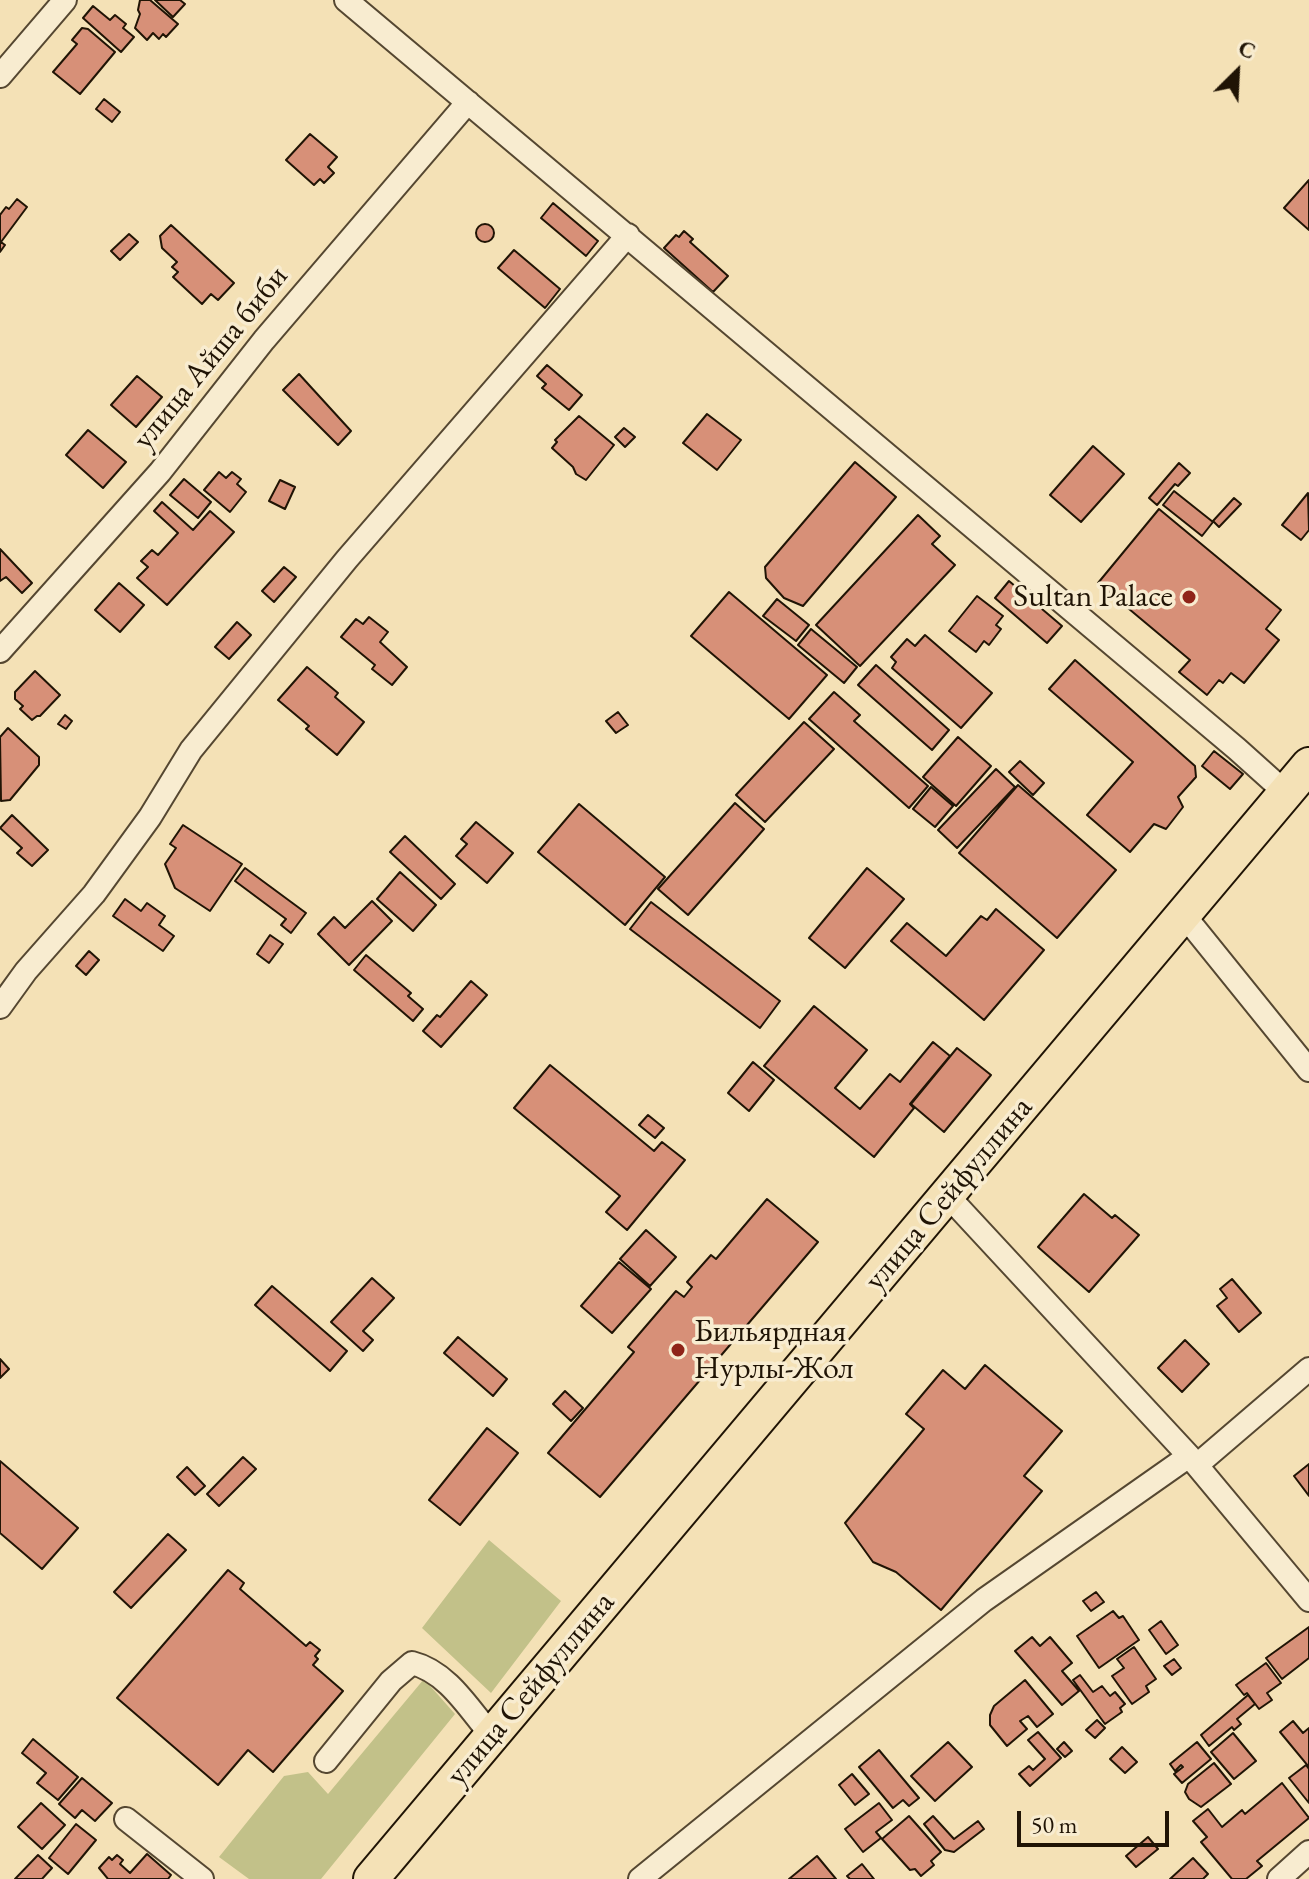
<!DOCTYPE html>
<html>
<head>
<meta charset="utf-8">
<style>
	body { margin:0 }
	#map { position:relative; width:1309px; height:1879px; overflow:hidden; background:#f4e1b6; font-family:"EB Garamond",serif }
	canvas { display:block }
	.north { position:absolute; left:1197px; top:32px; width:80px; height:80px; -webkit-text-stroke:6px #f8ecd0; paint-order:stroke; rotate:24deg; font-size:22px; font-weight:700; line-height:32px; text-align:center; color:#201405 }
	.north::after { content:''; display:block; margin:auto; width:28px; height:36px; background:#201405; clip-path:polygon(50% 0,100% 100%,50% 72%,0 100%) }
	.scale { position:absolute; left:1017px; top:1811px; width:152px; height:36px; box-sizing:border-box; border:4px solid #201405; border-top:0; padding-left:10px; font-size:24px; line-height:28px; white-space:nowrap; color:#201405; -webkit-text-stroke:6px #f8ecd0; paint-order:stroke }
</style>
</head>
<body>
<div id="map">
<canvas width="1309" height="1879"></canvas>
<div class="north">С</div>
<div class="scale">50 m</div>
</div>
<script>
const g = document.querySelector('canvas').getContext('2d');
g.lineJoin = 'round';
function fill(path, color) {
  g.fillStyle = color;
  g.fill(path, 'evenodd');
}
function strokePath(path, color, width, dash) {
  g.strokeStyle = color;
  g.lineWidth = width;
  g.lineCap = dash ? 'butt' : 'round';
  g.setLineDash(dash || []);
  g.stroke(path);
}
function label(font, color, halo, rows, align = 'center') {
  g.font = font + ' "EB Garamond",serif';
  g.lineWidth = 7;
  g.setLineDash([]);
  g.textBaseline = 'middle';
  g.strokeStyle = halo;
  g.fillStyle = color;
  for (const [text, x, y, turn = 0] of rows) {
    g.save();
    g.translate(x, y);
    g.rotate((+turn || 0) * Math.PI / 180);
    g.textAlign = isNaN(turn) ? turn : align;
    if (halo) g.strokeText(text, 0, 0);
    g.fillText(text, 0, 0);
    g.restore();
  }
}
fill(new Path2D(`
	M489 1540 561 1601 491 1693 422 1628Z
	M424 1679 455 1714 321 1879H249L219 1857 284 1776 308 1772 328 1794Z`), '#c2c189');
const building = new Path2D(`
	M140 0H150L178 24 166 37 163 34 159 39 153 33 147 40 135 28 140 14 138 10Z
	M155 0H180L185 4 173 17Z
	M93 6 110 20 115 15 126 24 123 28 134 37 121 52 83 18Z
	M82 28 88 29 115 52 80 94 53 72 77 44 72 40Z
	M104 99 120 112 112 122 96 109Z
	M310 134 337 157 328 167 334 173 324 183 320 179 314 185 286 160Z
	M1309 180V230L1284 208Z
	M17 199 27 207 1 242 5 245 0 252V215L6 207 9 209Z
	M553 203 598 241 586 256 541 218Z
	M476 233a9 9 0 1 1 18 0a9 9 0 1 1-18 0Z
	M171 225 234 283 218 300 211 294 202 304 173 277 178 272 172 267 177 262 162 248 160 236Z
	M684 231 693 239 690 242 728 276 713 292 664 248 676 235 679 237Z
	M129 234 138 242 120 260 111 251Z
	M514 250 560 289 545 308 498 268Z
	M547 365 582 395 569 410 542 388 546 384 537 376Z
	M299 374 351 431 338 445 283 390Z
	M137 376 162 397 136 427 111 405Z
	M707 414 741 440 717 470 683 443Z
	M579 416 614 445 586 480 576 474 573 467 552 448 557 442 555 440Z
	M624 428 635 437 625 447 615 437Z
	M88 430 126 462 103 488 66 455Z
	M1093 446 1124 474 1081 522 1050 495Z
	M855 462 896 497 803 606 784 598 766 578 765 567Z
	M1179 463 1190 473 1178 486 1175 484 1157 505 1149 498Z
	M219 472 226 478 232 472 241 479 237 484 246 492 230 512 204 490Z
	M184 479 211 502 198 518 170 495Z
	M280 480 295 487 285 509 269 501Z
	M1174 491 1213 522 1202 536 1163 505Z
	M1308 493 1309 530 1301 540 1282 525Z
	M1234 498 1241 504 1219 527 1213 521Z
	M162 502 193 530 210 511 234 532 167 605 137 578 148 567 141 561 152 550 158 555 178 533 154 511Z
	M1159 509 1281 610 1266 629 1279 640 1244 683 1231 673 1223 683 1219 680 1207 695 1179 672 1190 660 1098 583Z
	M918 515 940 536 932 544 955 565 860 666 816 625Z
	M0 549 32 583 22 593 6 577 0 581Z
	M284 567 296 577 274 602 262 591Z
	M1009 581 1062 626 1047 643 995 598Z
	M119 583 144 605 120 632 95 610Z
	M729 592 827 675 789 719 691 636Z
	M977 596 1003 616 996 625 1001 629 989 645 984 641 976 652 949 631Z
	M777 599 809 625 796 641 763 616Z
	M369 617 388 632 380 642 407 667 392 685 372 669 375 665 341 637 356 619 363 624Z
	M237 622 251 635 229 659 215 647Z
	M811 629 857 667 844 683 798 645Z
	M925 635 992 693 961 728 892 668 896 662 891 657 907 639 915 646Z
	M1075 660 1195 766 1196 777 1178 797 1183 807 1166 829 1154 824 1130 852 1087 815 1133 762 1049 689Z
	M876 665 949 730 932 750 858 685Z
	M307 667 338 693 335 697 364 722 337 755 306 729 309 726 278 700Z
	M35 671 60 695 40 716H37L32 720 20 709 23 706 15 699V692Z
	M834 692 860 715 854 721 928 786 909 808 809 719Z
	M618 712 628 725 616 733 606 721Z
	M65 715 72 721 66 729 58 724Z
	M804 722 834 749 765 822 736 795Z
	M8 728 39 757V765L10 800 1 801 0 737Z
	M958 737 991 766 956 806 923 777Z
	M1214 751 1243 774 1230 789 1202 766Z
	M1020 761 1044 783 1033 795 1009 772Z
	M996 769 1015 787 957 848 938 830Z
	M1018 785 1116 870 1057 938 959 853Z
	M931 787 953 806 935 827 913 809Z
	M735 803 764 829 688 915 658 889Z
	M579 804 665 877 625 925 538 852Z
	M12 815 48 850 32 866 17 853 22 848 0 828Z
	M476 822 513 853 487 883 456 856 467 844 461 839Z
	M183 825 242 864 210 911 175 888 165 864 176 848 170 844Z
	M405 836 455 884 441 899 390 852Z
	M245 868 306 913 291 933 281 925 286 919 235 881Z
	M867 868 904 899 845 968 809 938Z
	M400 872 436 905 413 931 377 899Z
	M125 899 141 911 147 903 165 916 159 925 174 936 163 951 113 916Z
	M372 901 392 921 349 965 318 934 334 917 345 928Z
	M651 902 780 1001 760 1028 630 929Z
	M996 909 1044 950 984 1020 891 941 907 923 946 956 981 916 987 920Z
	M270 935 283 944 269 963 257 954Z
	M89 951 99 960 86 975 76 966Z
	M366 955 411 993 408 996 423 1009 413 1021 354 970Z
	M471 981 487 995 441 1047 423 1031 437 1015 440 1017Z
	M814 1006 867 1050 835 1088 860 1109 890 1074 900 1082 933 1042 950 1056 910 1104 914 1108 874 1157 764 1066Z
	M957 1048 991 1075 944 1132 911 1104Z
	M753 1062 774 1080 749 1111 728 1093Z
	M550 1065 654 1151 662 1142 685 1160 627 1230 606 1212 620 1196 514 1108Z
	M648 1115 664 1128 655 1138 639 1125Z
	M1084 1194 1112 1218 1115 1215 1139 1235 1089 1292 1038 1247Z
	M767 1199 818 1242 600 1497 548 1453 634 1352 628 1347 676 1291 684 1297 692 1287 687 1282 711 1255 716 1259Z
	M646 1230 676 1257 650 1286 620 1259Z
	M619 1262 651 1289 612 1333 581 1306Z
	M372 1278 394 1298 363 1331 373 1340 363 1351 331 1322Z
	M1232 1279 1261 1313 1239 1332 1217 1306 1227 1298 1220 1289Z
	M272 1286 347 1351 330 1371 255 1305Z
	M458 1337 507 1379 493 1396 444 1353Z
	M1185 1340 1209 1364 1182 1392 1158 1368Z
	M0 1359 9 1369 0 1378Z
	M985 1365 1062 1431 1024 1476 1042 1491 941 1610 896 1572 873 1562 845 1523 924 1429 906 1414 943 1370 965 1389Z
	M565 1391 583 1408 571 1421 553 1404Z
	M487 1428 518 1453 460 1525 429 1500Z
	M243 1457 256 1469 219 1506 207 1494Z
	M0 1461 78 1528 42 1569 0 1533Z
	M1309 1464V1496L1294 1476Z
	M187 1467 205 1486 195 1495 177 1477Z
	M168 1534 186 1550 131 1608 114 1592Z
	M228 1570 244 1583 240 1589 306 1646 310 1642 320 1650 315 1656 318 1659 313 1665 343 1691 273 1772 248 1750 218 1785 117 1698Z
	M1096 1592 1104 1602 1091 1611 1083 1601Z
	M1113 1611 1119 1618 1123 1616 1139 1640 1099 1668 1077 1636Z
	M1161 1621 1178 1645 1166 1654 1149 1630Z
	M1309 1627V1658L1282 1679 1266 1658Z
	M1032 1637 1040 1646 1050 1637 1072 1663 1062 1671 1079 1691 1062 1705 1015 1651Z
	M1134 1647 1156 1679 1146 1686 1149 1692 1132 1704 1112 1676 1124 1668 1117 1659Z
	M1174 1659 1181 1668 1172 1675 1164 1666Z
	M1266 1663 1281 1683 1267 1693 1272 1700 1259 1709 1247 1693 1244 1695 1236 1685Z
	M1080 1675 1093 1692 1102 1686 1110 1696 1115 1692 1125 1704 1120 1708 1122 1712 1105 1724 1073 1680Z
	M1025 1680 1053 1714 1037 1727 1028 1716 1020 1721 1027 1729 1007 1746 990 1725V1715L994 1706Z
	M1248 1695 1255 1704 1237 1719 1241 1724 1234 1730 1232 1727 1209 1746 1201 1735Z
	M1097 1720 1105 1728 1095 1738 1086 1730Z
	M1293 1721 1303 1733 1309 1728V1767L1280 1732Z
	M1038 1732 1061 1758 1030 1786 1019 1774 1029 1766 1033 1770 1045 1759 1028 1740Z
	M1233 1733 1256 1761 1234 1779 1211 1752Z
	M33 1739 78 1777 58 1800 37 1783 46 1773 22 1753Z
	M948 1742 972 1767 935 1801 911 1776Z
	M1064 1742 1072 1751 1065 1757 1057 1749Z
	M1197 1742 1211 1759 1182 1783 1174 1774 1183 1767 1181 1765 1175 1771 1170 1764Z
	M1122 1747 1137 1762 1125 1773 1110 1759Z
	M879 1750 919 1798 909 1806 903 1800 893 1808 859 1767Z
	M1214 1763 1231 1784 1201 1807 1189 1799 1185 1792 1188 1784Z
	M1306 1765 1309 1769V1803L1289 1778Z
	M852 1774 869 1794 855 1805 839 1785Z
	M82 1778 112 1803 95 1821 82 1810 75 1818 59 1804Z
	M1282 1783 1309 1818 1257 1861 1262 1866 1246 1879H1232L1201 1842 1207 1837 1193 1821 1208 1809 1222 1827 1242 1810 1245 1814Z
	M41 1803 65 1825 42 1849 18 1827Z
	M879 1803 892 1820 876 1832 881 1838 863 1852 845 1829Z
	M909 1816 941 1852 931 1861 934 1865 921 1876 915 1869 910 1870 882 1839Z
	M933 1816 954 1839 978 1821 984 1829 954 1852 945 1850 924 1824Z
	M76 1824 96 1840 68 1874 49 1858Z
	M1148 1837 1158 1849 1136 1867 1126 1856Z
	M147 1854 171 1875 168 1879H108L99 1868 109 1857 112 1860 117 1855 123 1860 120 1864 130 1873Z
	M38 1855 52 1868 42 1879H15Z
	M817 1856 836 1879H789Z
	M1193 1858 1208 1874 1203 1879H1170Z
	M862 1864 874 1879H850L847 1876Z`);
fill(building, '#d79078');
strokePath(building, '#201405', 2);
const minor = new Path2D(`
	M346 0 1237 749 1286 793
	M0 76 65 0
	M0 651 160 472 264 340 468 102
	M1183 914 1309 1070
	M0 1007 26 971 94 894 150 817 191 750 347 559 628 235
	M947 1195 1189 1456 1309 1600
	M1197 1465 1309 1369
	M326 1761 391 1681 412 1663C448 1672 469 1709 492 1736
	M126 1819 202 1879
	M640 1879 984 1600 1189 1456
	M1279 1879 1309 1852`);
const primary = new Path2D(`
	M371 1879 1309 765`);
strokePath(minor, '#554731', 26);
strokePath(primary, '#201405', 38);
strokePath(minor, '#f8ecd0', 22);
strokePath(primary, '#f4e1b6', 34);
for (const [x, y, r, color] of [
	[1189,597,8,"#8f2418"],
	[678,1350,8,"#8f2418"]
]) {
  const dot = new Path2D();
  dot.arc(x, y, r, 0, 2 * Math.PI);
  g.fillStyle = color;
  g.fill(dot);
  strokePath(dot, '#f8ecd0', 3);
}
label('32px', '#201405', '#f8ecd0', [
	["улица Айша биби",211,358,-51],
	["улица Сейфуллина",949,1194,-50],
	["улица Сейфуллина",531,1689,-50]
]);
label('32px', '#201405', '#f8ecd0', [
	["Sultan Palace",1173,597],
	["Бильярдная",694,1332,"left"],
	["Нурлы-Жол",694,1369,"left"]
], 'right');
</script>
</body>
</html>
